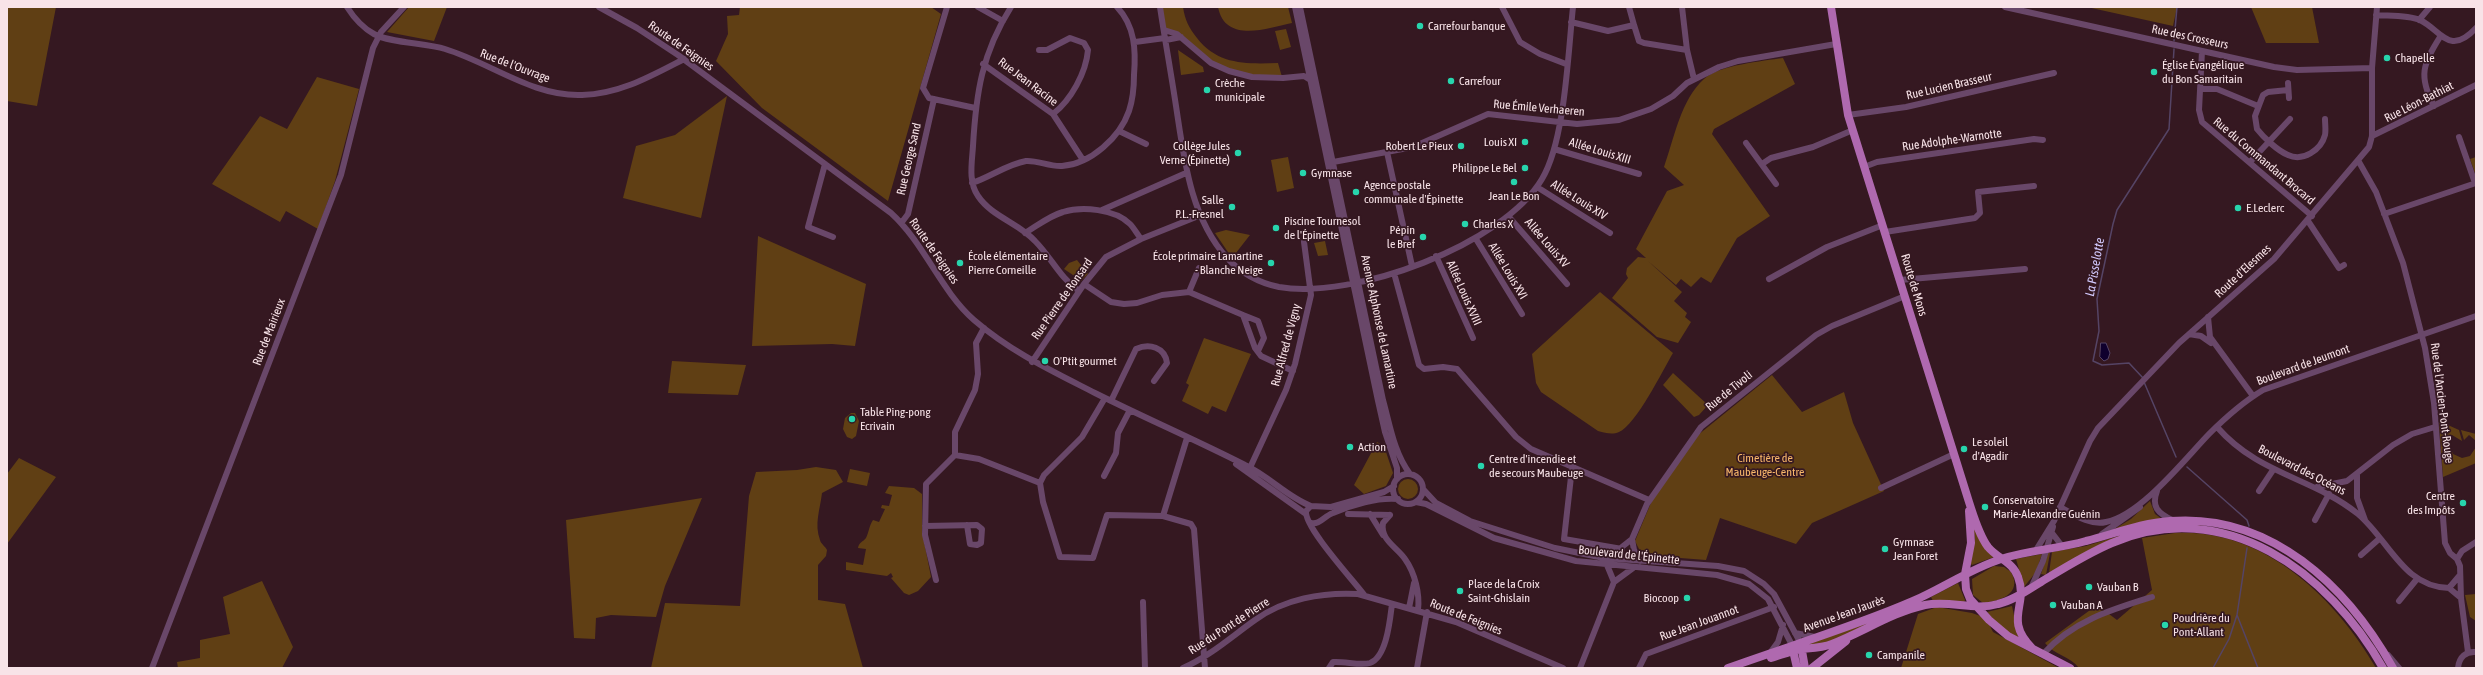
<!DOCTYPE html>
<html>
<head>
<meta charset="utf-8">
<style>
	body { margin:0 }
	#map { position:relative; width:2483px; height:675px; overflow:hidden; background:#351821; font-family:"Asap Condensed",sans-serif }
	canvas { display:block }
	.frame { position:absolute; inset:0; border:8px solid #f8e3e8; pointer-events:none }
</style>
</head>
<body>
<div id="map">
<canvas width="2483" height="675"></canvas>
<div class="frame"></div>
</div>
<script>
const g = document.querySelector('canvas').getContext('2d');
g.lineJoin = 'round';
function fill(path, color) {
  g.fillStyle = color;
  g.fill(path, 'evenodd');
}
function strokePath(path, color, width, dash) {
  g.strokeStyle = color;
  g.lineWidth = width;
  g.lineCap = dash ? 'butt' : 'round';
  g.setLineDash(dash || []);
  g.stroke(path);
}
function label(font, color, halo, rows, align = 'center') {
  g.font = font + ' "Asap Condensed",sans-serif';
  g.lineWidth = 3.5;
  g.setLineDash([]);
  g.textBaseline = 'middle';
  g.strokeStyle = halo;
  g.fillStyle = color;
  for (const [text, x, y, turn = 0] of rows) {
    g.save();
    g.translate(x, y);
    g.rotate((+turn || 0) * Math.PI / 180);
    g.textAlign = isNaN(turn) ? turn : align;
    if (halo) g.strokeText(text, 0, 0);
    g.fillText(text, 0, 0);
    g.restore();
  }
}
fill(new Path2D(`
	M7 7H56L37 106 7 101Z
	M409 7H447L434 41 387 32Z
	M740 7H931L941 14 888 201 762 108 716 61 728 34 727 16 739 15Z
	M1162 7H1183C1185 20 1189 28 1197 38 1218 65 1246 64 1278 63L1282 77 1250 75 1212 63 1165 28Z
	M1218 7H1288L1292 23C1268 28 1225 44 1218 7Z
	M2087 7H2177L2173 26Z
	M2251 7H2312L2319 43H2266Z
	M1286 29 1291 47 1280 50 1275 31Z
	M1178 50 1203 67 1204 72 1181 75Z
	M1783 58 1795 84 1714 129 1712 134 1770 216 1737 238 1711 283 1701 277 1691 287 1681 279 1676 285 1648 261 1682 292 1674 301 1687 313 1685 317 1691 322 1678 343 1657 337 1612 298 1628 278 1626 274 1627 268 1638 257 1646 258 1636 249 1667 191 1684 185 1664 167C1674 139 1681 99 1704 79 1719 65 1763 61 1783 58Z
	M317 77 359 89 335 181 318 229 286 211 280 222 212 184 260 116 287 129Z
	M727 96 701 218 623 198 636 146 675 135Z
	M1288 157 1294 188 1277 192 1271 160Z
	M2476 157V176L2470 159Z
	M1226 230 1250 235 1232 258 1215 233Z
	M758 236 866 284 855 346 832 344 752 346Z
	M1325 241 1328 255 1318 256 1314 243Z
	M1077 260 1088 274 1080 282 1078 281 1079 279 1064 269 1069 263Z
	M1600 292 1673 353C1663 370 1636 425 1619 432 1612 435 1606 433 1598 431L1541 392 1536 383 1532 354Z
	M1204 338 1251 354 1226 412 1212 406 1208 414 1182 401 1189 385 1186 383Z
	M672 361 746 365 738 395 668 393Z
	M1673 373 1708 405 1699 415 1694 417 1663 385Z
	M1772 375 1802 412 1844 392 1853 423 1884 491 1812 523 1796 544 1720 518 1706 560 1642 555 1635 541 1653 498 1698 435Z
	M851 413H855L859 421 856 436 852 439 847 437 843 429 845 418Z
	M2439 421 2459 430 2462 441 2452 435 2449 445 2453 454 2462 458 2470 456 2476 447V463L2443 477Z
	M2461 430 2476 434V441L2469 435 2464 440Z
	M1377 442 1384 446 1393 473 1386 486 1364 494 1354 485Z
	M19 458 56 477 7 544V474Z
	M816 467 836 470 843 482 822 493C820 510 814 524 820 540 821 544 825 546 827 550L826 556 818 565V600L845 604 863 668H651L665 603 740 606 749 496 756 472 797 470Z
	M850 469 870 473 867 486 847 482Z
	M1398 489a10 10 0 1 1 20 0a10 10 0 1 1-20 0Z
	M889 486 914 488 922 494V531L931 577 918 591 909 595 904 593 891 578 893 577 891 573 887 576 846 570V562L863 565 866 549 858 548C859 542 863 542 866 538 869 532 869 526 873 520L879 522 885 509 881 508 882 505 889 506 892 495 885 493Z
	M702 498 665 586 656 617 611 615 596 618 595 639 574 638 566 520Z
	M2150 501 2155 514 2162 519 2113 530 2131 519Z
	M1971 517 1994 557 1972 565 1969 562 1975 539Z
	M2180 524 2205 526V529L2133 534 2049 573 2052 552 2086 546 2148 527Z
	M2175 533C2263 528 2335 597 2376 668H2079C2070 656 2054 655 2045 643L2097 605 2117 620 2152 590 2142 538Z
	M2048 553H2050L2046 575 2041 574Z
	M2042 554 2036 572 2024 587 2016 559Z
	M1994 566 2004 567 2011 572C2023 594 2000 601 1983 603L1973 595 1972 579Z
	M262 581 293 647 282 668H178L177 662 200 658V640L230 634 223 597Z
	M1958 583 1965 600 1964 603 1933 601 1931 597Z
	M2476 594V621L2470 617 2465 595Z
	M2012 606 2019 638 2003 631 1987 612Z
	M1937 607 1972 613 1986 618 1993 632 2059 668H1901L1918 614Z
	M1875 620C1861 627 1821 651 1807 644Z`), '#603f14');
const water = new Path2D(`
	M2101 343H2106L2110 353 2108 359 2104 361 2100 357Z`);
fill(water, '#0f002d');
strokePath(water, '#554465', 1);
strokePath(new Path2D(`
	M2174 41 2177 7
	M2143 378 2129 363 2102 365 2093 361 2099 331 2097 299 2113 224 2117 210 2169 129 2174 49
	M2144 382 2176 457
	M2187 467 2247 520 2249 526
	M2237 615 2258 668
	M2213 668 2229 639 2237 615 2247 548`), '#554465', 1.5);
strokePath(new Path2D(`
	M347 7C354 18 363 28 374 34 390 43 426 43 445 49 491 63 533 97 582 95 620 94 651 76 684 59
	M599 7 637 28 678 55 891 213C925 244 940 290 974 320 1011 352 1052 371 1095 393 1145 418 1196 440 1245 465 1269 476 1287 497 1311 506
	M947 7 923 88 929 98 975 108
	M978 7 1003 21
	M1011 7C982 53 976 93 973 146 972 162 968 182 978 196 992 217 1019 223 1035 241 1051 257 1060 278 1079 291
	M1160 7C1165 40 1171 73 1176 106 1184 158 1190 217 1227 258 1241 273 1259 283 1279 287 1353 300 1503 245 1542 179 1565 141 1568 53 1573 7
	M1295 7 1378 401 1385 432 1397 468V479
	M1300 7 1383 400C1390 425 1394 453 1410 474
	M1502 7 1520 42 1540 54 1566 64
	M1629 7 1634 25
	M1682 7 1687 50 1694 79
	M2005 7 2274 67 2297 70 2372 68
	M2376 15C2389 16 2408 15 2420 20 2441 30 2449 57 2476 28
	M2419 20 2430 7
	M1571 22 1608 31 1634 25 1639 41 1644 43 1687 50
	M1164 30 1177 34 1211 63 1229 71 1252 77 1283 78 1304 76 1312 81
	M1166 40 1181 37
	M1135 42 1165 38
	M1039 50H1047L1070 38 1084 43 1088 50C1086 73 1071 100 1053 114
	M2202 51 2199 110 2202 122 2312 216
	M983 64 1053 114 1083 160
	M2288 83 2289 98
	M2200 89H2217L2258 106
	M2288 90 2268 92 2263 95 2255 116 2257 129C2264 138 2278 151 2288 155 2303 162 2321 150 2325 135 2326 130 2325 124 2325 119
	M2434 106C2418 76 2423 64 2440 37
	M1848 115 1906 107 2054 73
	M1119 131 1146 144
	M2372 136 2476 85
	M2459 137 2475 183
	M1746 143 1776 184
	M1554 149 1639 174
	M1387 152 1412 266
	M2250 162 2290 119
	M2359 162 2376 192 2403 263 2425 348 2434 403 2445 543 2450 553 2457 559 2460 566 2461 598 2468 652
	M1328 163 1413 147 1488 114 1577 124 1619 120 1651 109 1673 96 1687 83 1719 67 1738 61 1836 44
	M825 164 808 227 833 237
	M1762 164 1771 158 1813 147 1853 130
	M1864 167 1877 162 2034 139 2043 140
	M972 183C990 177 1008 164 1026 161 1037 160 1050 167 1062 166 1091 164 1120 137 1129 111 1133 99 1134 87 1134 75 1136 50 1135 26 1117 7
	M1537 187 1610 233
	M1102 210 1186 173
	M2384 214 2476 183
	M1509 217 1567 284
	M2308 221 2339 268 2344 265
	M902 222 908 214 934 99
	M1885 232 1975 218 1980 213 1978 192 2034 186
	M1025 233C1037 226 1049 216 1063 212 1082 206 1115 209 1130 224 1134 228 1137 234 1141 239
	M1476 239 1522 314
	M1436 256 1473 338
	M1394 273 1419 365 1424 369 1443 367 1457 369 1516 437 1531 449 1649 500
	M1769 279 1827 247 1883 225
	M1900 280 2025 269
	M1084 284 1111 302 1124 304 1137 303 1162 295 1189 292 1243 315 1255 348 1261 356 1293 371
	M1189 292 1199 268
	M1243 315 1258 321 1264 338 1258 351
	M2208 317 2210 337 2253 396
	M2189 334 2201 336 2211 343
	M1032 362 1084 284 1106 257 1141 239 1201 215
	M1111 401 1136 349C1149 343 1165 347 1167 363L1154 381
	M2217 427C2259 475 2312 477 2358 514 2389 540 2403 587 2449 588
	M1187 438 1163 516 1191 524 1194 529 1205 668
	M955 455 979 459 1040 483 1043 502 1060 557 1093 558 1107 515 1163 516
	M955 455V432L975 390 978 374 976 343 984 328
	M1236 464 1306 514
	M1572 468 1564 539 1622 549
	M1248 472 1286 390 1295 364 1311 295 1304 242
	M1393 489a15 15 0 1 1 30 0a15 15 0 1 1-30 0Z
	M2357 475V498L2365 520
	M1104 476 1116 453 1118 433 1130 410
	M1040 483 1044 475 1082 437 1105 398
	M2317 487 2347 481 2393 445 2412 434 2435 427
	M1881 488 1954 454
	M1423 489 1436 503 1470 521 1555 548 1604 558 1718 566 1744 571 1764 584 1774 594 1800 642
	M2157 491C2151 507 2158 513 2172 520
	M2259 491 2273 470
	M1416 502 1426 504 1494 538 1576 561 1717 575 1749 584 1768 599 1792 645
	M2060 507C2073 514 2090 526 2106 522 2141 515 2184 460 2209 434 2226 417 2243 402 2263 390L2476 316
	M1348 514 1390 515
	M1370 514 1383 535
	M1390 515 1383 523C1380 540 1397 547 1405 559 1415 573 1420 594 1418 610
	M2315 520 2329 494
	M1311 523C1320 525 1324 516 1333 513 1351 505 1378 497 1398 499
	M925 526 977 525 982 529 981 543 977 545 970 544 967 525
	M2052 533 2062 546
	M2102 534 2140 507
	M2036 550 2054 521 2090 441 2098 428 2179 343 2274 259 2369 147 2372 136V68L2377 7
	M2361 555 2379 539
	M1608 558 1632 539
	M2457 559 2462 551 2476 542
	M1640 561 1634 550 1632 539 1647 504 1701 427 1816 335 1832 326 1905 296
	M1607 565 1614 582
	M2460 575 2449 588 2461 598
	M936 580 925 535 926 484 955 455
	M2031 588 2043 561 2053 527
	M1365 596C1354 581 1304 527 1306 511L1311 506 1331 507 1384 492 1394 486
	M2399 601 2417 579
	M1143 602 1145 668
	M1409 608 1414 583
	M1795 633 1815 637
	M1770 653 1778 642 1783 625
	M2043 654C2073 621 2110 610 2152 597
	M2388 655 2399 668
	M152 668 341 175 373 48 381 32 404 7
	M1183 668C1210 656 1231 637 1255 620 1284 599 1322 592 1358 594L1456 622 1563 668
	M1329 668 1333 662C1345 661 1360 666 1370 663 1387 657 1390 619 1392 604
	M1417 668 1427 612
	M1580 668 1614 582 1633 568
	M1639 668 1646 654 1774 607
	M2458 668C2459 657 2466 651 2476 652`), '#694769', 6);
strokePath(new Path2D(`
	M1831 7 1848 115 1969 502C1974 517 1979 535 1988 547 1998 559 2013 562 2018 577 2029 605 2003 619 2032 648
	M1969 511 1971 543 1965 574 1966 589 1970 599 1989 620 2008 636 2070 668
	M1801 645 1805 668
	M1792 646 1797 668
	M1771 658C1781 655 1791 651 1801 649 1812 648 1822 648 1832 644 1863 632 1893 612 1925 605 1950 600 1974 611 1998 604 2014 600 2028 590 2041 582 2064 568 2088 553 2112 543 2225 495 2329 572 2383 668
	M1728 668C1789 646 1853 627 1913 601 1943 588 1970 569 2001 559 2029 550 2058 549 2086 541 2114 534 2141 523 2170 521 2271 513 2347 586 2393 668
	M1812 668 1846 641`), '#af69af', 8);
for (const [x, y, r, color] of [
	[1420,26,4,"#27d5ad"],
	[2387,58,4,"#27d5ad"],
	[2154,72,4,"#27d5ad"],
	[1451,81,4,"#27d5ad"],
	[1207,90,4,"#27d5ad"],
	[1525,142,4,"#27d5ad"],
	[1461,146,4,"#27d5ad"],
	[1238,153,4,"#27d5ad"],
	[1525,168,4,"#27d5ad"],
	[1303,173,4,"#27d5ad"],
	[1514,182,4,"#27d5ad"],
	[1356,192,4,"#27d5ad"],
	[1232,207,4,"#27d5ad"],
	[2238,208,4,"#27d5ad"],
	[1465,224,4,"#27d5ad"],
	[1276,228,4,"#27d5ad"],
	[1423,237,4,"#27d5ad"],
	[960,263,4,"#27d5ad"],
	[1271,263,4,"#27d5ad"],
	[1045,361,4,"#27d5ad"],
	[852,419,4,"#27d5ad"],
	[1350,447,4,"#27d5ad"],
	[1964,449,4,"#27d5ad"],
	[1481,466,4,"#27d5ad"],
	[2463,503,4,"#27d5ad"],
	[1985,507,4,"#27d5ad"],
	[1885,549,4,"#27d5ad"],
	[2089,587,4,"#27d5ad"],
	[1460,591,4,"#27d5ad"],
	[1687,598,4,"#27d5ad"],
	[2053,605,4,"#27d5ad"],
	[2165,625,4,"#27d5ad"],
	[1869,655,4,"#27d5ad"]
]) {
  const dot = new Path2D();
  dot.arc(x, y, r, 0, 2 * Math.PI);
  g.fillStyle = color;
  g.fill(dot);
  strokePath(dot, '#351821', 1.5);
}
label('12px', '#f8e3e8', '#351821', [
	["Carrefour banque",1428,26],
	["Chapelle",2395,58],
	["Église Évangélique",2162,65],
	["du Bon Samaritain",2162,79],
	["Carrefour",1459,81],
	["Crèche",1215,83],
	["municipale",1215,97],
	["Louis XI",1517,142,"right"],
	["Collège Jules",1230,146,"right"],
	["Verne (Épinette)",1230,160,"right"],
	["Robert Le Pieux",1453,146,"right"],
	["Philippe Le Bel",1517,168,"right"],
	["Gymnase",1311,173],
	["Agence postale",1364,185],
	["communale d'Épinette",1364,199],
	["Jean Le Bon",1514,196,"center"],
	["Salle",1224,200,"right"],
	["P.L.-Fresnel",1224,214,"right"],
	["E.Leclerc",2246,208],
	["Piscine Tournesol",1284,221],
	["de l'Épinette",1284,235],
	["Charles X",1473,224],
	["Pépin",1415,230,"right"],
	["le Bref",1415,244,"right"],
	["École élémentaire",968,256],
	["Pierre Corneille",968,270],
	["École primaire Lamartine",1263,256,"right"],
	["- Blanche Neige",1263,270,"right"],
	["O'Ptit gourmet",1053,361],
	["Table Ping-pong",860,412],
	["Ecrivain",860,426],
	["Le soleil",1972,442],
	["d'Agadir",1972,456],
	["Action",1358,447],
	["Centre d'incendie et",1489,459],
	["de secours Maubeuge",1489,473],
	["Centre",2455,496,"right"],
	["des Impôts",2455,510,"right"],
	["Conservatoire",1993,500],
	["Marie-Alexandre Guénin",1993,514],
	["Gymnase",1893,542],
	["Jean Foret",1893,556],
	["Place de la Croix",1468,584],
	["Saint-Ghislain",1468,598],
	["Vauban B",2097,587],
	["Biocoop",1679,598,"right"],
	["Vauban A",2061,605],
	["Poudrière du",2173,618],
	["Pont-Allant",2173,632],
	["Campanile",1877,655]
], 'left');
label('12px', '#f8e3e8', '#351821', [
	["Rue des Crosseurs",2190,37,12],
	["Route de Feignies",681,46,35],
	["Rue de l'Ouvrage",515,66,21],
	["Rue Jean Racine",1028,82,37],
	["Rue Lucien Brasseur",1949,86,-13],
	["Rue Léon-Bathiat",2419,102,-27],
	["Rue Émile Verhaeren",1539,108,5],
	["Rue Adolphe-Warnotte",1952,140,-8],
	["Allée Louis XIII",1600,151,17],
	["Rue George Sand",909,159,-77],
	["Rue du Commandant Brocard",2264,161,40],
	["Allée Louis XIV",1579,200,32],
	["Allée Louis XV",1547,243,49],
	["Route de Feignies",934,251,55],
	["Allée Louis XVI",1508,271,59],
	["Route d'Elesmes",2243,271,-43],
	["Route de Mons",1914,285,73],
	["Allée Louis XVIII",1464,293,66],
	["Rue Pierre de Ronsard",1062,299,-55],
	["Avenue Alphonse de Lamartine",1379,322,78],
	["Rue de Mairieux",269,332,-69],
	["Rue Alfred de Vigny",1286,345,-75],
	["Boulevard de Jeumont",2303,365,-20],
	["Rue de Tivoli",1729,391,-39],
	["Rue de l'Ancien-Pont-Rouge",2442,403,83],
	["Boulevard des Océans",2302,470,27],
	["Boulevard de l'Épinette",1629,555,6],
	["Avenue Jean Jaurès",1844,614,-20],
	["Route de Feignies",1466,617,22],
	["Rue Jean Jouannot",1699,623,-20],
	["Rue du Pont de Pierre",1229,626,-33]
]);
label('12px', '#f9b86b', '#351821', [
	["Cimetière de",1765,458],
	["Maubeuge-Centre",1765,472]
]);
label('italic 13px', '#d2c9fd', '#351821', [
	["La Pisselotte",2095,267,-80]
]);
</script>
</body>
</html>
